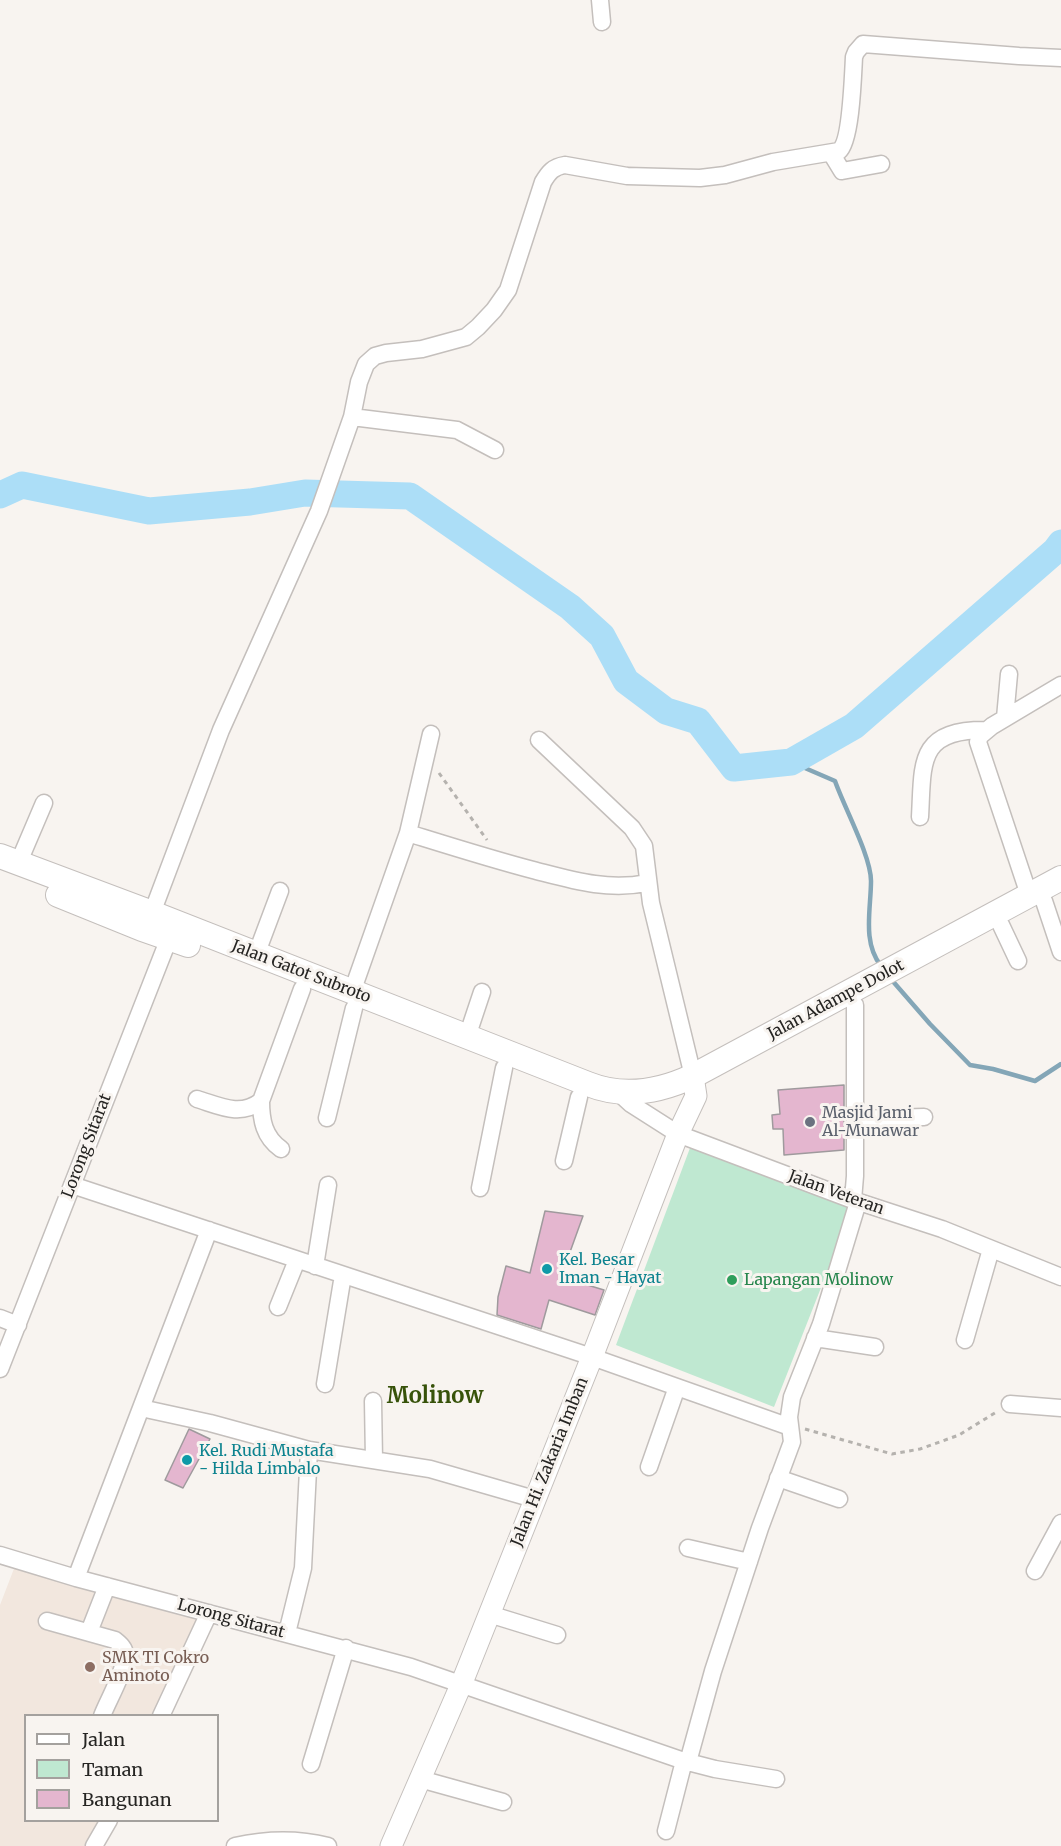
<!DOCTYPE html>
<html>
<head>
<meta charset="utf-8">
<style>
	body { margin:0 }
	#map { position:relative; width:1061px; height:1846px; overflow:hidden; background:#f8f4f0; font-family:Merriweather,serif }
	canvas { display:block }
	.legend { position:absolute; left:24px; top:1714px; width:195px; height:108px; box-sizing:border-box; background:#f8f4f0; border:2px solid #a4a19e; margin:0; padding:8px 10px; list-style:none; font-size:18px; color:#262523 }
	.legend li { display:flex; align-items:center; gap:12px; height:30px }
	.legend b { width:30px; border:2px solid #a4a19e }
</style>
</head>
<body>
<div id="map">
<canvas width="1061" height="1846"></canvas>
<ul class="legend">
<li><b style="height:8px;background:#fff"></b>Jalan</li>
<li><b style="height:16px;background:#bfe8d1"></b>Taman</li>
<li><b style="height:16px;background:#e4b6cf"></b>Bangunan</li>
</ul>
</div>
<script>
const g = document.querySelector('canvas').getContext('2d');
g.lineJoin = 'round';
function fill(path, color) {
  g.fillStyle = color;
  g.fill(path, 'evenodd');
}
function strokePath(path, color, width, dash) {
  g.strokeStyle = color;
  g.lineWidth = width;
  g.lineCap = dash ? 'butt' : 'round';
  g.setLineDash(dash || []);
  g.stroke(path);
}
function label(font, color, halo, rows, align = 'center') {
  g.font = font + ' Merriweather,serif';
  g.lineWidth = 6;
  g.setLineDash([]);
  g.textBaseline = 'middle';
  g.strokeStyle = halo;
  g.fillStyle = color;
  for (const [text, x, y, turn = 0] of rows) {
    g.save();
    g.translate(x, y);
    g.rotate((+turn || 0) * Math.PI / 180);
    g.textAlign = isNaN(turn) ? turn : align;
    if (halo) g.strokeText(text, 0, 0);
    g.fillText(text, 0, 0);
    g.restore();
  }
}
fill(new Path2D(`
	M15 1566 206 1618 155 1715 26 1716V1820L101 1821 88 1846H0V1605Z`), '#f2e7de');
fill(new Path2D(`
	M690 1148 852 1209 774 1407 616 1345Z`), '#bfe8d1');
strokePath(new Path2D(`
	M791 762 835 781C844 807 871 856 871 881 871 909 862 942 881 966
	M890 978 930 1024 970 1065 993 1069 1035 1081 1061 1064`), '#84a6b7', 4.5);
strokePath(new Path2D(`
	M0 495 22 485 149 511 250 502 305 493 410 496 570 607 602 636 626 681 666 711 698 721 734 768 791 762 854 726 1055 551 1061 543`), '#acdef7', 27);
const building = new Path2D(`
	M844 1085V1150L784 1155 783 1129H773L772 1115 780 1114 778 1090Z
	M545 1211 583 1216 561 1277 604 1290 595 1315 549 1300 541 1329 497 1315 498 1297 506 1266 530 1273Z
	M189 1429 210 1439 183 1488 165 1480Z`);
fill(building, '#e4b6cf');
strokePath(building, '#9f9a9d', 1.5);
const minor = new Path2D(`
	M600 0 602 22
	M831 153 842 171 881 164
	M352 417 457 430 495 450
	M1005 718 1009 674
	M539 740 632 828 644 846 651 903 693 1076
	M920 817C923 763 917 730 985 730
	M408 833C450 846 491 859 533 870 572 880 607 891 647 883
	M18 864 44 803
	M1029 895 978 742 980 736 992 726 1061 685
	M1044 901 1061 952
	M152 913 221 730 319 511 352 417 359 382 366 364 375 356 386 353 422 349 466 337 478 327 494 310 508 290 543 182C549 172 553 167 565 165L627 176 700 178 725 175 773 162 839 151C851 142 853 75 854 57L856 52 863 44 1019 56 1061 58
	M1001 925 1018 961
	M256 955 280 891
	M352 992 408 833 431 734
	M467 1037 482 992
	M619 1093 631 1104 678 1134 853 1200 942 1229 1061 1277
	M197 1099C220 1106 240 1117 261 1101L302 989
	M261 1101C261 1120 264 1137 281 1149
	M327 1118 354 1008
	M855 1119 924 1117
	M564 1161 579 1097
	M72 1185 592 1357 790 1427
	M480 1188 504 1068
	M853 1200 855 1176V1005
	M209 1230 141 1408 210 1423 309 1450 430 1469 534 1499
	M315 1266 328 1185
	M278 1307 297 1260
	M0 1318 18 1325
	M815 1338 875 1347
	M965 1340 991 1249
	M0 1369 173 928
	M325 1384 343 1275
	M373 1401 374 1460
	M1010 1404 1061 1408
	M649 1467 677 1387
	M778 1478 839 1499
	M688 1548 749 1562
	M0 1555 76 1578 411 1667 684 1761 715 1769 776 1779
	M1035 1571 1061 1523
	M76 1578 141 1408
	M489 1614 557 1635
	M47 1621 115 1640C120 1644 125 1648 125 1655 125 1672 108 1700 102 1716
	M89 1632 107 1586
	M287 1633 303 1568 309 1450
	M161 1716 209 1613
	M688 1762 713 1671 760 1528 792 1442 789 1417 792 1397 821 1324 858 1202
	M311 1764 346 1648
	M420 1779 503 1802
	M666 1831 684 1761
	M94 1846 109 1820
	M235 1846C267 1839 296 1838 328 1846`);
const major = new Path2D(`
	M391 1846 461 1685 592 1357 678 1134 696 1096 693 1076`);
const highway = new Path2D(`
	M0 856 152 913 588 1084C623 1098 659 1092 693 1076L1061 878
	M58 895 142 929 188 945`);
strokePath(minor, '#c4bfbc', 19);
strokePath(major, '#c4bfbc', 23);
strokePath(highway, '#c4bfbc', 26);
strokePath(new Path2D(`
	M439 773 487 840
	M805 1429 892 1454 920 1449 959 1435 998 1411`), '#b5b2ae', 3, [4.5, 4.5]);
strokePath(minor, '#fff', 16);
strokePath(major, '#fff', 21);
strokePath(highway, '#fff', 24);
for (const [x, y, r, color] of [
	[810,1122,6,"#6b7280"],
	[547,1269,6,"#0f9aa8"],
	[732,1280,6,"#2e9e5b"],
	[187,1460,6,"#0f9aa8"],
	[90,1667,6,"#8d6e63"]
]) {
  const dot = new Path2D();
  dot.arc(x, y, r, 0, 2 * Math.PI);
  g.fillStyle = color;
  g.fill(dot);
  strokePath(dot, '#f8f4f0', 2);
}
label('16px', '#262523', '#f8f4f0', [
	["Jalan Gatot Subroto",301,972,21],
	["Jalan Adampe Dolot",836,1000,-28],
	["Lorong Sitarat",87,1146,-69],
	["Jalan Veteran",836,1193,20],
	["Jalan Hi. Zakaria Imban",550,1462,-68],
	["Lorong Sitarat",231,1619,15]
]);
label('16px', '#5b616d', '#f8f4f0', [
	["Masjid Jami",822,1113],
	["Al-Munawar",822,1131]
], 'left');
label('16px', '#0d838f', '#f8f4f0', [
	["Kel. Besar",559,1260],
	["Iman - Hayat",559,1278],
	["Kel. Rudi Mustafa",199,1451],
	["- Hilda Limbalo",199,1469]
], 'left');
label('16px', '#27864d', '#f8f4f0', [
	["Lapangan Molinow",744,1280]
], 'left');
label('16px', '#785e54', '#f8f4f0', [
	["SMK TI Cokro",102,1658],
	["Aminoto",102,1676]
], 'left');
label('bold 22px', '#37520a', '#f8f4f0', [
	["Molinow",435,1397]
]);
</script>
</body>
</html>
